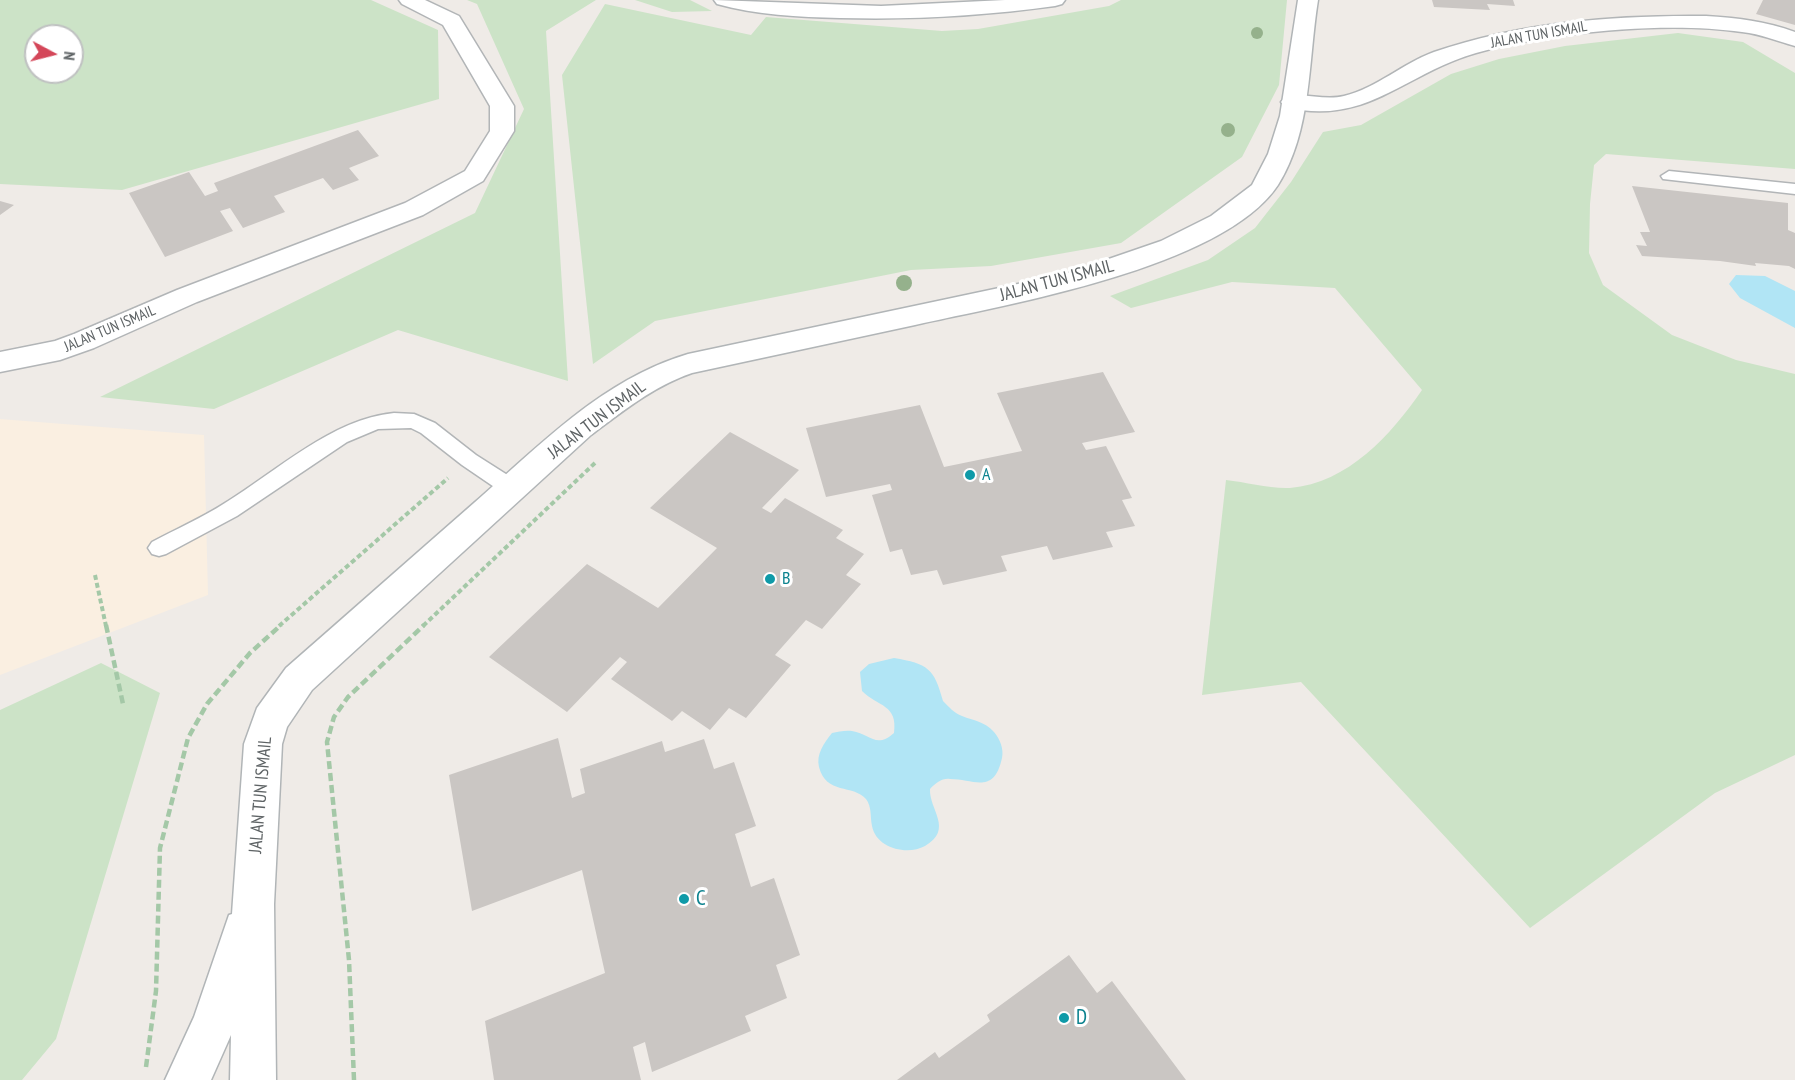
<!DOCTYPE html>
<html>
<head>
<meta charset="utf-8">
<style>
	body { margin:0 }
	#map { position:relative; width:1795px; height:1080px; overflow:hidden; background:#efebe7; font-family:"PT Sans Narrow",sans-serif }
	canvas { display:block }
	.north { position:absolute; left:24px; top:24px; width:60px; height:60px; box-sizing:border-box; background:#fff; border:2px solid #bfc1c1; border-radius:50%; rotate:97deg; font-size:16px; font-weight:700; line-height:24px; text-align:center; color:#5e6365 }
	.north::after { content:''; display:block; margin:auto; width:21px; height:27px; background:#d44759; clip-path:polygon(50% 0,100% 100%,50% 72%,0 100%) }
</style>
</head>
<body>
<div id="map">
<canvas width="1795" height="1080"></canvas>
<div class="north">N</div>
</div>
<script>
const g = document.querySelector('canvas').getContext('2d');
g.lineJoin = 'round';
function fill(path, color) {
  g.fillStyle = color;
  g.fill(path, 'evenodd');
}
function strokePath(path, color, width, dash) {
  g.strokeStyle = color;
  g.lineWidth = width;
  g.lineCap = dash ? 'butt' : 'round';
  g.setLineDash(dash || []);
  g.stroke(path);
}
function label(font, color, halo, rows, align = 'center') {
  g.font = font + ' "PT Sans Narrow",sans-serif';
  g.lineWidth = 6;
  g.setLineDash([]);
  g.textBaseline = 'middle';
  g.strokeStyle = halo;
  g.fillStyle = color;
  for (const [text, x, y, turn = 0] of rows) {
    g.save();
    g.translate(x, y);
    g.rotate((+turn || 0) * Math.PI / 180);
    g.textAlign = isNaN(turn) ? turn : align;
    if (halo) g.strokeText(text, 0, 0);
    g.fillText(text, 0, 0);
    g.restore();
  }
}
fill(new Path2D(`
	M0 419 204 435 208 595 0 675Z`), '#faefe1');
fill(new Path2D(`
	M0 0H371L438 30 439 99 122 190 0 184ZM36 36H72V72H36Z
	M467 0H596L546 31 568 381 398 330 214 409 100 397 475 213 524 109 477 4Z
	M635 0H690L712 11 672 12Z
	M1121 0H1287L1279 85 1242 157 1121 243 991 266 911 270 655 321 593 364 562 75 605 4 751 35 766 17 942 31 978 29 1109 6Z
	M1678 33 1743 42 1795 73V169L1606 154 1594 165 1590 204 1589 253 1603 285 1672 335 1736 360 1795 374V755L1715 793 1530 928 1301 682 1202 695 1226 480C1246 482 1270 489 1290 488 1348 483 1391 435 1422 390L1335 288 1232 282 1131 308 1110 296 1208 260 1255 228 1291 182 1323 132 1361 125 1451 74 1499 59 1565 46Z
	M101 663 160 693 56 1039 22 1080H0V710Z`), '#cce3c7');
fill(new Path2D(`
	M1736 275 1765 276 1795 291V328L1740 298 1729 284Z
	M894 658C928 664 934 668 943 701 949 707 954 713 962 716 974 721 984 721 994 732 1000 739 1004 749 1002 758 994 795 974 779 950 779 942 778 936 783 930 789 929 810 954 829 925 846 907 856 876 848 872 826 870 816 872 807 866 799 853 784 826 795 819 767 816 754 824 743 832 733 838 732 845 730 852 731 870 734 876 749 894 733 898 704 878 707 862 691L860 672 869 664Z`), '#b1e5f5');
fill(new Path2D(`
	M1432 0H1513L1515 6 1487 4 1490 10 1434 7Z
	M1763 0H1795V25L1756 14Z
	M358 130 379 156 349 168 359 180 333 190 323 178 274 196 285 212 243 228 230 208 220 211 233 231 165 257 129 193 189 172 205 196 218 191 214 183Z
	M1632 186 1788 203V230L1795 233V269L1789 266 1755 263 1756 266 1720 261 1642 256 1636 245 1647 246 1640 232H1650Z
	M0 201 14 205 0 215Z
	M1103 372 1135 432 1082 443 1086 450 1106 446 1132 498 1122 500 1135 526 1106 532 1113 547 1053 560 1047 546 1001 556 1007 571 943 585 937 570 911 575 902 549 890 552 872 495 892 490 890 484 826 497 806 428 920 405 944 467 1022 451 997 393Z
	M730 432 799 470 762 508 771 513 785 498 843 530 836 538 864 554 846 575 861 584 822 629 806 620 775 655 791 665 746 718 729 708 710 730 682 711 672 721 611 679 627 662 620 657 567 712 489 657 587 564 658 608 717 548 650 508Z
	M558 738 572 798 585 793 580 769 662 741 665 752 704 739 714 769 734 762 756 826 735 834 751 887 774 878 800 955 776 965 787 998 745 1016 751 1031 652 1072 645 1042 633 1047 641 1080H494L485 1021 605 973 582 870 472 911 449 775Z
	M1069 955 1097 993 1112 981 1186 1080H897L935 1052 939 1058 990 1021 987 1015Z`), '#cac6c3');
const lane = new Path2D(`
	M1669 171 1795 184V194L1663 179 1661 176Z
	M394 413 414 414 435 423 476 455 520 483 523 489 520 495 513 497 506 495 462 465 421 433 411 428 378 429 347 442 237 516 166 554 159 556 152 554 148 548 152 542C176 529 202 518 225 503 277 471 332 419 394 413Z`);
const street = new Path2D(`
	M399 0H425L459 16 514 106V131L483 181 423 215 197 302 94 348 60 360 0 372V352L55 341 74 334 177 290 405 203 465 171 490 131V106L443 25 402 4Z
	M1706 16C1737 18 1766 21 1795 32V46C1777 41 1761 34 1742 32 1665 21 1551 32 1476 53 1405 73 1366 127 1285 107L1281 102 1285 97C1304 92 1324 101 1344 96 1377 88 1403 63 1434 52 1521 22 1615 15 1706 16Z`);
const secondary = new Path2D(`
	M714 0 881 6 1005 0H1065L1062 4 1055 6C983 16 912 20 840 18 798 17 757 15 717 4Z
	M1298 0H1318C1308 61 1312 131 1278 185 1223 268 1008 304 915 325 841 341 766 357 692 373 654 386 623 411 591 435L312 690 287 727 282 744 274 904 276 1080H230L231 1035 211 1080H165L194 1017 229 915 232 914 244 744 257 708 286 668C349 613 411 558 474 503 539 446 603 379 688 354L1065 274 1161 241 1211 216 1252 185 1268 154 1280 116Z`);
strokePath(lane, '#b2b5b7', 3);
strokePath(street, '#b2b5b7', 3);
strokePath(secondary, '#b1b5b7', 3);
strokePath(new Path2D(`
	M95 575 106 626
	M279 626 448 478
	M423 626 596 462`), '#a4c8a7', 4, [5, 3]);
strokePath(new Path2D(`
	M106 625 123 704
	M146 1067 156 991 160 848 188 738 207 704 250 653 281 625
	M354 1080 349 960 327 742 334 717 348 697 424 625`), '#a4c8a7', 4.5, [8, 4]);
fill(lane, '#fff');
fill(street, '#fff');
fill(secondary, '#fff');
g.fillStyle = '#95b18c';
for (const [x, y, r] of [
	[1257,33,6],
	[1228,130,7],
	[904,283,8]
]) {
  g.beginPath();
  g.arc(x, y, r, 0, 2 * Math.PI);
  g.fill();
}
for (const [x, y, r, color] of [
	[970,475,6,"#0f9aa8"],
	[770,579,6,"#0f9aa8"],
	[684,899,6,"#0f9aa8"],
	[1064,1018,6,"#0f9aa8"]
]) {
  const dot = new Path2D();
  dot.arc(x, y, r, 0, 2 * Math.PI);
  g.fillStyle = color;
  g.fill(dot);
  strokePath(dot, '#fff', 2);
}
label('15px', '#5e6365', '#fff', [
	["JALAN TUN ISMAIL",1539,35,-10],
	["JALAN TUN ISMAIL",110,329,-23]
]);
label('18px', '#5e6365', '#fff', [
	["JALAN TUN ISMAIL",1057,281,-15],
	["JALAN TUN ISMAIL",597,420,-37],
	["JALAN TUN ISMAIL",261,795,-85]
]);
label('18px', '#0d838f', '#fff', [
	["A",982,475],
	["B",782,579]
], 'left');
label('21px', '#0d838f', '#fff', [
	["C",696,899],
	["D",1076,1018]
], 'left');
</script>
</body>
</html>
